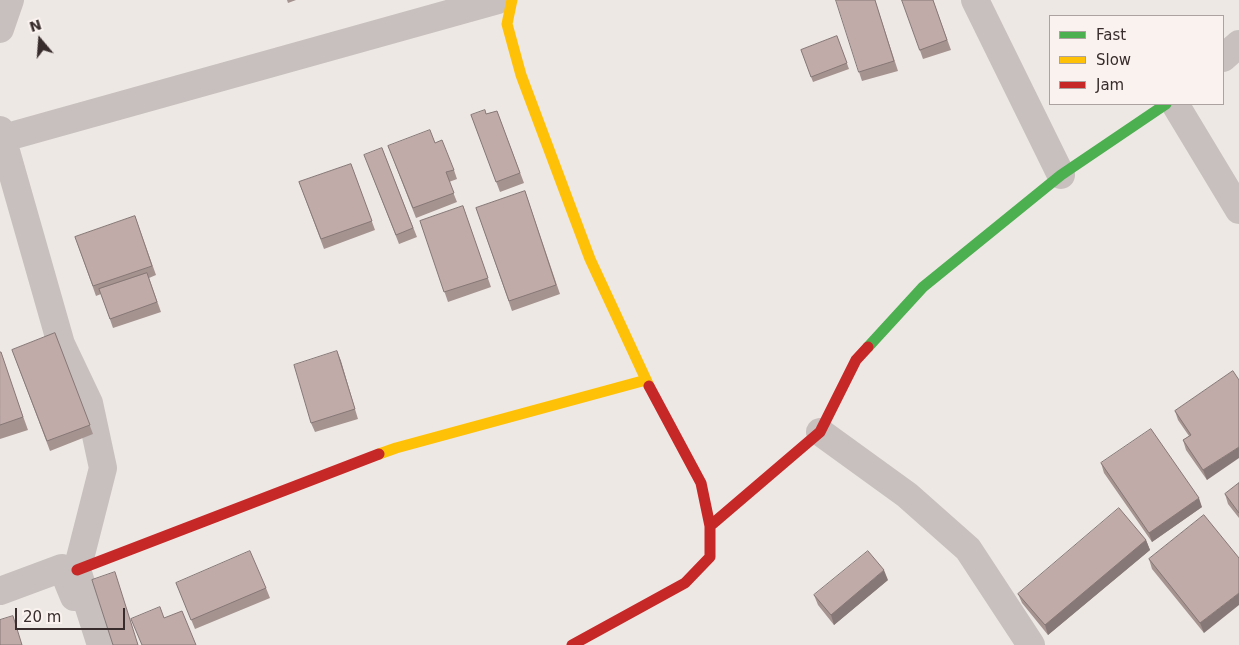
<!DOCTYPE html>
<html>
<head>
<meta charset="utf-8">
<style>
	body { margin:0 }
	#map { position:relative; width:1239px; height:645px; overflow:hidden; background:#eee8e4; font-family:"DejaVu Sans",sans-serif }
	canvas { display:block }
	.legend { position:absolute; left:1049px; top:15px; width:175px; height:90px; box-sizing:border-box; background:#f9f2ee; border:1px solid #aca3a0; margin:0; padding:6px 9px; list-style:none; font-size:15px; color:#382d2c }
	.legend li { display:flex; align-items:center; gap:10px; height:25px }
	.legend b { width:25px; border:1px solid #aca3a0 }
	.north { position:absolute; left:15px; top:15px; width:50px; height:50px; -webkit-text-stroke:4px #f9f2ee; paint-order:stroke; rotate:342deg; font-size:14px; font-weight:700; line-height:20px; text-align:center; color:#382d2c }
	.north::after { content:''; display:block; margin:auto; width:18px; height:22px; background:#382d2c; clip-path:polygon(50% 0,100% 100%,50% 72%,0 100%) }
	.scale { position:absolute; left:15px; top:608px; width:110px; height:22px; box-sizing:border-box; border:2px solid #382d2c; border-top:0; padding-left:6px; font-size:15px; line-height:18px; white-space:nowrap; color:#382d2c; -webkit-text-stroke:4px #f9f2ee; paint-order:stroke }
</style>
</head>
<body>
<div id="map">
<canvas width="1239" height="645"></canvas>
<ul class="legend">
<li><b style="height:6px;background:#4caf50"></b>Fast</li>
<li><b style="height:6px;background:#ffc107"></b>Slow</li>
<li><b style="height:6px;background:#c62828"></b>Jam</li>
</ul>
<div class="north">N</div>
<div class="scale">20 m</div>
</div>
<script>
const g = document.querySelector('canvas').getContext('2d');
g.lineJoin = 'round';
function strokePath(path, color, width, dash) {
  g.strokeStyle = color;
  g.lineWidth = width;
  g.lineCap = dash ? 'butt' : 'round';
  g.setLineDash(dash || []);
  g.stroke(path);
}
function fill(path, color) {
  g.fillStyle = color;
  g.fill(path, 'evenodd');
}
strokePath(new Path2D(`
	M975 0 1061 175
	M0 29 10 0
	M1223 58 1239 44
	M1175 104 1239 210
	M0 130 61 344 89 403 103 468 77 570 101 645
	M0 139 498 0
	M820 432 907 495 968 549 1031 645
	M0 591 62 568 74 597`), '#c7c0be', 28);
strokePath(new Path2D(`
	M868 347 923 287 1061 175 1166 104`), '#4caf50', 11);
strokePath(new Path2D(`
	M512 0 507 24 521 75 590 259 649 386
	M379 454 396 448 646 380`), '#ffc107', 11);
strokePath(new Path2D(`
	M710 526 820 432 856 360 868 347
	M77 570 379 454
	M572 645 685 583 710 557V526L701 483 649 386`), '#c62828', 11);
fill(new Path2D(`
	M287 0H296L288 3Z
	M875 0 898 71 862 81 859 72Z
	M902 0H933L951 50 923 59Z
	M837 36 849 69 813 82 801 50Z
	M497 111 524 183 500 192 471 115 486 114Z
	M435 143 454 170 457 179 449 182 457 202 416 218 388 146Z
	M382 148 417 237 399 244 368 165Z
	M351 164 375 230 324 249 299 182Z
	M525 191 560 294 512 311 476 208Z
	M463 206 491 287 448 302 420 221Z
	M135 216 156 275 149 278 161 312 113 328 101 294 96 296 75 237Z
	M55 333 93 434 50 451 12 350Z
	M337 351 358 419 315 432 311 423Z
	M0 352 28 430 0 439Z
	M1233 371 1207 480 1186 450 1183 440 1189 436 1178 420 1175 411Z
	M1101 463 1202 507 1152 542 1104 473Z
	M1239 483V518L1228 504 1225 494Z
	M1204 515V633L1152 569 1149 559Z
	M1146 540 1150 550 1048 635 1022 603 1018 594Z
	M888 580 834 625 818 605 814 595Z
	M176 583 266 588 270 598 195 629Z`), '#a59390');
fill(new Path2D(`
	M337 351 341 361 358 419 355 409Z
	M1239 447V458L1207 480 1203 470Z
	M1199 498 1202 507 1152 542 1149 533Z
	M1146 540 1150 550 1048 635 1045 625Z
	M884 570 888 580 834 625 831 615Z
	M1239 593V605L1204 633 1200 623Z`), '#867876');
const building = new Path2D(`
	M836 0H875L894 61 859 72Z
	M902 0H933L947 40 920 50Z
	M837 36 847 63 811 77 801 50Z
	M485 110 486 114 497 111 520 173 496 182 471 115Z
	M430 130 435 143 442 140 454 170 446 172 454 193 413 208 388 146Z
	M382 148 413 228 396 235 364 155Z
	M351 164 372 221 321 239 299 182Z
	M525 191 556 285 509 301 476 208Z
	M463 206 488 278 444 292 420 221Z
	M135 216 152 266 93 286 75 237Z
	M147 273 157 302 110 319 99 289Z
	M55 333 90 425 47 441 12 350Z
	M337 351 355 409 311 423 294 365Z
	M0 352H1L23 417 0 425Z
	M1233 371 1239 380V447L1203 470 1183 440 1191 435 1175 411Z
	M1151 429 1199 498 1149 533 1101 463Z
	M1239 483V513L1225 494Z
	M1119 508 1146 540 1045 625 1018 594Z
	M1204 515 1239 558V593L1200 623 1149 559Z
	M250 551 266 588 191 620 176 583Z
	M868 551 884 570 831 615 814 595Z
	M115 572 138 645H113L92 580Z
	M160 607 164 618 182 611 196 645H142L131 619Z
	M13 616 22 645H0V620Z`);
fill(building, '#c0aba8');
strokePath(building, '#867876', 1);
</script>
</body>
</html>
